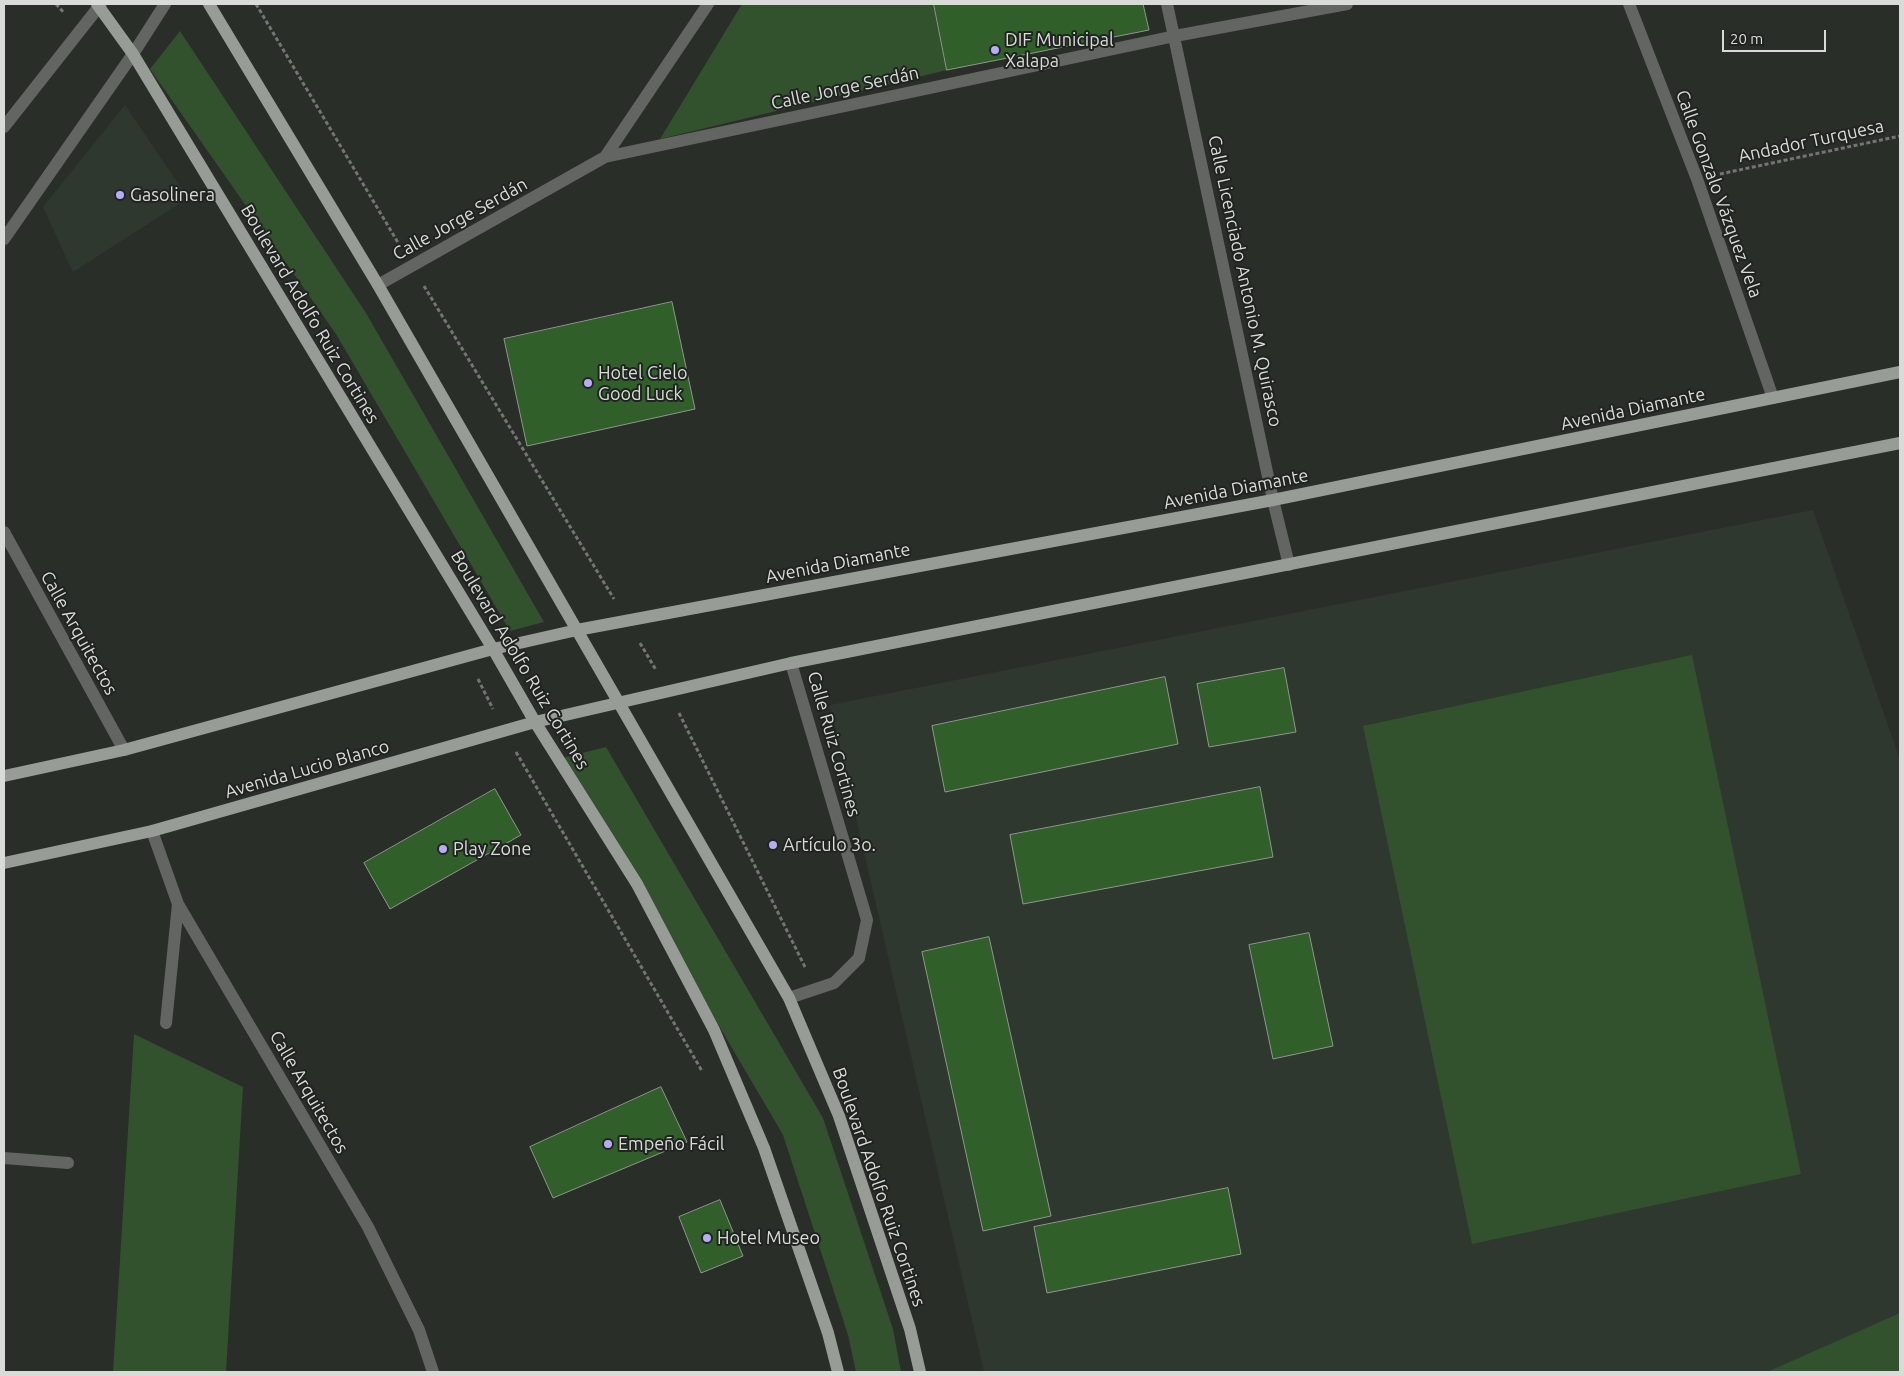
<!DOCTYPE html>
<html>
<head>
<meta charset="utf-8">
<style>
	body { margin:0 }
	#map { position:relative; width:1904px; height:1376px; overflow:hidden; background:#2a2e29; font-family:Ubuntu,sans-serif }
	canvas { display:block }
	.frame { position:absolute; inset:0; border:5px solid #d9dbd8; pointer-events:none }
	.scale { position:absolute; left:1722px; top:30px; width:104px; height:22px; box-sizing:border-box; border:2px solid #d9dbd8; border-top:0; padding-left:6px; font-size:15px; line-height:18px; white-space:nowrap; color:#d9dbd8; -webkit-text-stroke:4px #202420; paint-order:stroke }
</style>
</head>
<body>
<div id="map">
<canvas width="1904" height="1376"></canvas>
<div class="frame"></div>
<div class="scale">20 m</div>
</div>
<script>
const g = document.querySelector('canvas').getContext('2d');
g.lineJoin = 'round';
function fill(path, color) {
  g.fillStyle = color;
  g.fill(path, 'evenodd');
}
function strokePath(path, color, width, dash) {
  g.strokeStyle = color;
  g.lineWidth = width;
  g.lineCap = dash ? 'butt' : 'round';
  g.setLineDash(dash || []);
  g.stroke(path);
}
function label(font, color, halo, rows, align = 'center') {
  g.font = font + ' Ubuntu,sans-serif';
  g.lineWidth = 4;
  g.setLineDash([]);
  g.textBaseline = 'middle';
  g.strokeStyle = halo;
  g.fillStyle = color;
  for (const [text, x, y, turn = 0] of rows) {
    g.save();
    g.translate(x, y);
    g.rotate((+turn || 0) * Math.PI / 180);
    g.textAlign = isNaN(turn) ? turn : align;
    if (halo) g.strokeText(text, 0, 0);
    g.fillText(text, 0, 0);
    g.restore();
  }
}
fill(new Path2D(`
	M125 105 188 198 73 272 43 207Z
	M1813 510 1900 760V1335L1819 1372H984L830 705Z`), '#2f382e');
fill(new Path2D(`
	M742 4H934L947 70 660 139Z
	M180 31 366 313 544 622 510 631 336 334 150 69Z
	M1692 655 1801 1174 1472 1244 1363 726Z
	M606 747 823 1118 893 1329 901 1372H856L848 1335 783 1135 562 758Z
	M134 1034 243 1087 226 1372H113Z
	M1900 1313V1372H1767Z`), '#32512d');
const building = new Path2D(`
	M934 4H1143L1149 30 947 70Z
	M672 302 695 409 527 446 504 339Z
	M1284 668 1296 732 1209 747 1197 684Z
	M1165 677 1178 744 945 792 932 726Z
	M1260 787 1273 857 1023 904 1010 835Z
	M495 789 521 835 390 909 364 863Z
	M1309 933 1333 1046 1273 1059 1249 945Z
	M989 937 1051 1216 983 1231 922 952Z
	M661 1087 687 1142 553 1198 530 1147Z
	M1228 1188 1241 1254 1047 1293 1034 1227Z
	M720 1200 743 1256 701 1273 679 1217Z`);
fill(building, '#305f2a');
strokePath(building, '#90958f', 1);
strokePath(new Path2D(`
	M56 4 64 13
	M256 4 400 246
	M1720 174 1900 136
	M424 286 614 599
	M640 643 656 670
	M478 679 493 709
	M679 713 805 967
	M516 752 702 1071`), '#727571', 3, [4, 2.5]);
strokePath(new Path2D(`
	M1167 4 1273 500 1289 565
	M1629 4 1697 179 1773 398
	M4 127 101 4
	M605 157 708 4
	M4 239 133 54 165 4
	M378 285 605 157 1175 36 1347 4
	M4 532 124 750
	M152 831 178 904 368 1227 419 1330 433 1372
	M789 998 834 983 859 958 867 920 791 663
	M166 1023 178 904
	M4 1158 68 1163`), '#636562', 12);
strokePath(new Path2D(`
	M97 4 133 54 493 649 535 722 637 884 714 1030 764 1148 828 1333 838 1372
	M209 4 378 285 789 998 839 1116 910 1329 920 1372
	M4 776 124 750 493 649 577 630 1273 500 1900 372
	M4 863 152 831 535 722 791 663 1900 443`), '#989c97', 12);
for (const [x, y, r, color] of [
	[995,50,5,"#b8abf7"],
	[120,195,5,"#b8abf7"],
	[588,383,5,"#b8abf7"],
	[773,845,5,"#b8abf7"],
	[443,849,5,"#b8abf7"],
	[608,1144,5,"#b8abf7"],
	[707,1238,5,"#b8abf7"]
]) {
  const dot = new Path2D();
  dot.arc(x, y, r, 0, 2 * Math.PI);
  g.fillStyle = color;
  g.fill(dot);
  strokePath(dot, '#202420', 2);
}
label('18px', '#d9dbd8', '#202420', [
	["DIF Municipal",1005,40],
	["Xalapa",1005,61],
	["Gasolinera",130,195],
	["Hotel Cielo",598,373],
	["Good Luck",598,394],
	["Artículo 3o.",783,845],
	["Play Zone",453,849],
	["Empeño Fácil",618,1144],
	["Hotel Museo",717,1238]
], 'left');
label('18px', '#d9dbd8', '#202420', [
	["Calle Jorge Serdán",845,88,-12],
	["Andador Turquesa",1811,141,-12],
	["Calle Gonzalo Vázquez Vela",1719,194,70],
	["Calle Jorge Serdán",460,219,-29],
	["Calle Licenciado Antonio M. Quirasco",1245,281,78],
	["Boulevard Adolfo Ruiz Cortines",310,314,59],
	["Avenida Diamante",1633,409,-12],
	["Avenida Diamante",1236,489,-11],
	["Avenida Diamante",838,563,-11],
	["Calle Arquitectos",79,633,61],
	["Boulevard Adolfo Ruiz Cortines",520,660,59],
	["Calle Ruiz Cortines",834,744,74],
	["Avenida Lucio Blanco",307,769,-16],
	["Calle Arquitectos",309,1092,60],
	["Boulevard Adolfo Ruiz Cortines",879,1187,71]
]);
</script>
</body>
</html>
